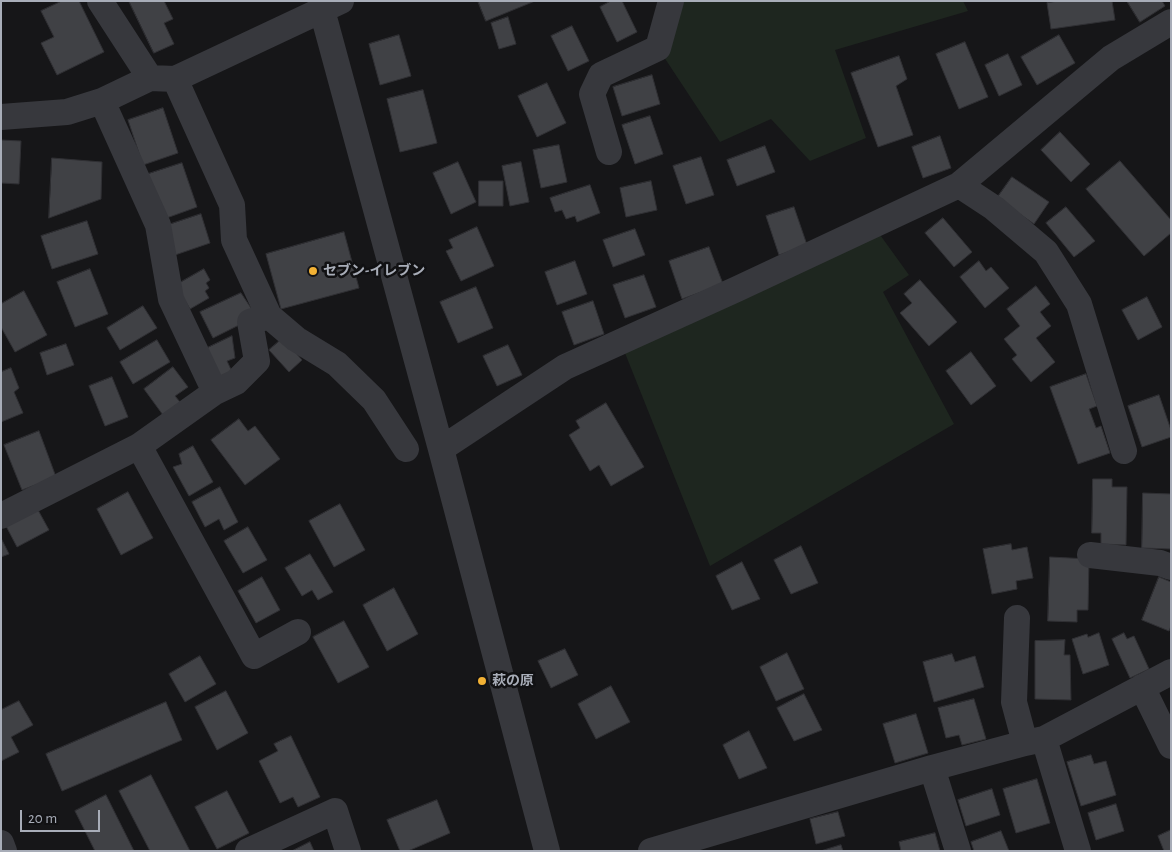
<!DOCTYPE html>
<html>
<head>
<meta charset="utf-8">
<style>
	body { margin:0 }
	#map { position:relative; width:1172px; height:852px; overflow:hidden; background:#161618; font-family:"Alegreya Sans",sans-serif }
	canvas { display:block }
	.frame { position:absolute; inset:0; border:2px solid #a8adb8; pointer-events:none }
	.scale { position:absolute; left:20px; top:810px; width:80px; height:22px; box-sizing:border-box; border:2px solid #a8adb8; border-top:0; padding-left:6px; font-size:15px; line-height:18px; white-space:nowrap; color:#a8adb8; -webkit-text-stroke:4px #111113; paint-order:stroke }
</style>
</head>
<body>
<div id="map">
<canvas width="1172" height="852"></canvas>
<div class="frame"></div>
<div class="scale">20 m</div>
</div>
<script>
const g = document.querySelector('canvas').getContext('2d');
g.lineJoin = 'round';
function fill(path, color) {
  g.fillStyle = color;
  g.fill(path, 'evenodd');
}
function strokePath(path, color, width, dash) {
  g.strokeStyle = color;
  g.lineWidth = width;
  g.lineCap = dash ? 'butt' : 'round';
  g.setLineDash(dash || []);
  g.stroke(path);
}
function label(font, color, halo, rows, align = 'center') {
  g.font = font + ' "Alegreya Sans","Noto Sans JP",sans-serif';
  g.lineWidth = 5;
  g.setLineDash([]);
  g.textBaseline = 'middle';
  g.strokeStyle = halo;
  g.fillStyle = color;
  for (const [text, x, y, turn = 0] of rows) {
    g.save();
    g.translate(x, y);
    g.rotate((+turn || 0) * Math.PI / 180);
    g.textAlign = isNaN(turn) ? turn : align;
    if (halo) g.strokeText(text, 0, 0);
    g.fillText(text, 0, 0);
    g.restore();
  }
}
fill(new Path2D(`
	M671 1H963L968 11 835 50 866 138 810 161 771 119 720 142 658 48Z
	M878 232 909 275 883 292 954 424 710 566 625 353Z`), '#1e261f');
const building = new Path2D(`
	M62 1H79L104 52 57 75 41 43 54 37 41 11Z
	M129 1H164L173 19 164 23 174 44 154 53Z
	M478 1H535L486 21Z
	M611 1H622L637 32 617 42 600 7Z
	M1059 1H1112L1115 20 1051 29 1047 3Z
	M1127 1H1162L1165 6 1140 22Z
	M508 17 516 44 499 49 491 23Z
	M572 26 589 61 568 71 551 36Z
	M399 35 411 76 380 85 369 44Z
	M1059 35 1075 63 1037 85 1021 57Z
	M965 42 988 97 959 109 936 54Z
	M1008 54 1022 85 999 96 985 65Z
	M899 56 907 79 896 86 913 135 878 147 851 73Z
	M652 75 660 104 622 116 613 87Z
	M547 83 566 123 537 137 518 96Z
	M423 90 437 143 400 152 387 99Z
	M163 108 178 153 143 165 128 120Z
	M650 116 663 154 635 164 622 125Z
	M1060 132 1090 164 1071 182 1041 150Z
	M940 136 951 168 923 178 912 147Z
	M1 140 21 141 19 184 1 183Z
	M559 145 567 182 541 188 533 150Z
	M765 146 775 172 737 186 727 160Z
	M701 157 714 195 686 204 673 166Z
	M52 158 102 162 101 199 49 218Z
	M1120 161 1171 220V233L1144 256 1086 189Z
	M458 162 476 202 451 214 433 173Z
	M521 162 529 202 510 206 502 166Z
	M182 163 197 207 161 220 145 175Z
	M1012 177 1049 202 1034 224 997 198Z
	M479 181H503V206H479Z
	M651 181 657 210 626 217 620 188Z
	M590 185 600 213 577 222 575 216 566 219 562 210 555 212 550 198Z
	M794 207 807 245 779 255 766 216Z
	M1066 207 1095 241 1074 257 1046 223Z
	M201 214 210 243 175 255 165 226Z
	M943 218 972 252 954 267 925 233Z
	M87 221 98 254 52 269 41 236Z
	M477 227 494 266 461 281 446 251 453 248 449 240Z
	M635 229 645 255 613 267 603 240Z
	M344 232 359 288 281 309 266 254Z
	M709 247 723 284 682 299 669 261Z
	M575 261 587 294 557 305 545 272Z
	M979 261 986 271 991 267 1009 288 985 308 960 277Z
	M90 269 108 314 75 327 57 282Z
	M204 269 210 280 206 283 209 288 205 291 209 298 190 309 176 285Z
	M644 275 656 307 625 318 613 285Z
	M920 280 957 322 929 346 900 313 912 303 904 294Z
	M1036 286 1050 304 1040 312 1051 326 1036 338 1055 362 1031 382 1012 359 1017 355 1004 339 1020 326 1007 309Z
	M476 287 493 328 458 343 440 302Z
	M24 291 47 335 15 352 1 327V304Z
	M241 293 253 311 243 323 213 338 200 312Z
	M1147 297 1162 327 1138 340 1122 310Z
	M593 301 604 334 574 345 562 312Z
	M143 306 157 328 120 350 107 328Z
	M232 336 235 358 227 361 234 376 218 384 201 351Z
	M283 338 302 360 289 372 269 350Z
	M157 340 170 362 133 384 120 362Z
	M66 344 74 365 47 375 40 353Z
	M508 345 522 375 497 386 483 356Z
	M971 352 996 386 971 405 946 371Z
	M173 367 188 387 175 396 180 402 163 415 144 389Z
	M11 368 19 388 14 392 23 413 1 422V372Z
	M1086 374 1097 406 1089 409 1096 428 1101 426 1110 453 1078 464 1050 387Z
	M112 377 128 417 105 426 89 386Z
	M1159 395 1171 430V437L1142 447 1128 406Z
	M606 403 644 467 611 486 599 465 590 471 569 435 580 428 576 421Z
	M239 419 248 431 255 426 280 459 245 485 211 440Z
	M39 431 56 477 22 490 4 445Z
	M193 446 213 482 189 496 173 467 182 464 179 454Z
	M1093 479H1112V487H1127L1126 545 1101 544V533H1092Z
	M220 487 238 522 224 530 219 519 205 527 192 502Z
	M128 492 153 538 121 555 97 509Z
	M1143 493 1171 494V549L1142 548Z
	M340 504 365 550 334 567 309 521Z
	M38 510 49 530 17 547 6 526Z
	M248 527 267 560 243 573 224 541Z
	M1 538 9 554 1 557Z
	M1011 544 1012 550 1027 547 1033 578 1016 581 1017 589 992 594 983 549Z
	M801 546 818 583 791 594 774 560Z
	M310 554 333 592 318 600 312 590 302 596 285 568Z
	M1050 557 1089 559 1088 610H1077V622L1048 621Z
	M742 562 760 599 732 610 716 576Z
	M262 577 280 610 256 623 238 591Z
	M1159 577 1171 582V626L1169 631 1142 620Z
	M394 588 418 634 387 651 363 605Z
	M344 621 369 667 338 683 313 637Z
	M1099 633 1109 665 1083 674 1072 639 1087 634 1088 637Z
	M1124 633 1127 639 1134 636 1149 669 1130 678 1112 639Z
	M1065 640 1064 655H1070L1071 700 1035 699V641Z
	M565 649 578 675 551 688 538 661Z
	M787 653 804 689 776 701 760 667Z
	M952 654 955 662 975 656 984 687 934 702 923 662Z
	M200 656 216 684 185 702 169 674Z
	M611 686 630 722 596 739 578 704Z
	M226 691 248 733 217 750 195 707Z
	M804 694 822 730 794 741 777 708Z
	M974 699 986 739 962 745 959 735 946 738 938 708Z
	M19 701 33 725 11 737 19 752 1 761V710Z
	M166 702 182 740 62 791 46 754Z
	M916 714 928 753 895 763 883 724Z
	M749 731 767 768 739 779 723 745Z
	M291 736 320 797 298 807 293 797 280 803 259 761 278 751 274 744Z
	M1091 755 1094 764 1106 761 1116 795 1081 806 1067 762Z
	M151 775 190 851H150L119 791Z
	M1037 779 1050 823 1016 833 1003 789Z
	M992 789 1000 815 966 826 958 800Z
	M227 791 249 833 217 849 195 807Z
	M106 795 134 851H95L75 811Z
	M437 800 450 833 408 851H400L387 820Z
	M1116 804 1124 831 1096 840 1088 813Z
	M838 812 845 836 816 844 810 819Z
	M1171 830V851H1164L1158 836Z
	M1001 831 1009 851H974L971 842Z
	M935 833 940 851H901L899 842Z
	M310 842 314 851H292Z
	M841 845 843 851H821Z`);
fill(building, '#404145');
strokePath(building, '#303034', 1);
strokePath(new Path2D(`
	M100 1 150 78
	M322 10 441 449 547 851
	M175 79 232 205 234 240 269 316 296 339 337 364 374 400 406 449
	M102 101 158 225 171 299 215 392
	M1 117 67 112 102 101 150 78 175 79 341 1
	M609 152 592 94 601 75 658 48 671 1
	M959 185 994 208 1046 252 1079 304 1124 451
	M139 446 254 656 298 632
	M441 449 565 367 737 289 959 185 1111 58 1171 22
	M1 516 139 446 215 392 236 382 257 361 250 322 269 316
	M1090 555 1160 563 1171 567
	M1017 618 1014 702 1025 743
	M1142 687 1171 746
	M1044 739 1078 851
	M932 768 958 851
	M1 843 4 851
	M248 851 335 811 348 851
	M651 851 932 768 1025 743 1044 739 1171 672`), '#37383d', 26);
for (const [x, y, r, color] of [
	[313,271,5,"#f2b134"],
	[482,681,5,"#f2b134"]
]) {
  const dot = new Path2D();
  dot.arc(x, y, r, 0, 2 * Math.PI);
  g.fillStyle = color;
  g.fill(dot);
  strokePath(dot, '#111113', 2);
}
label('bold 14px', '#a8adb8', '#111113', [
	["セブン-イレブン",323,271],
	["萩の原",492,681]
], 'left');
</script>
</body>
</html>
